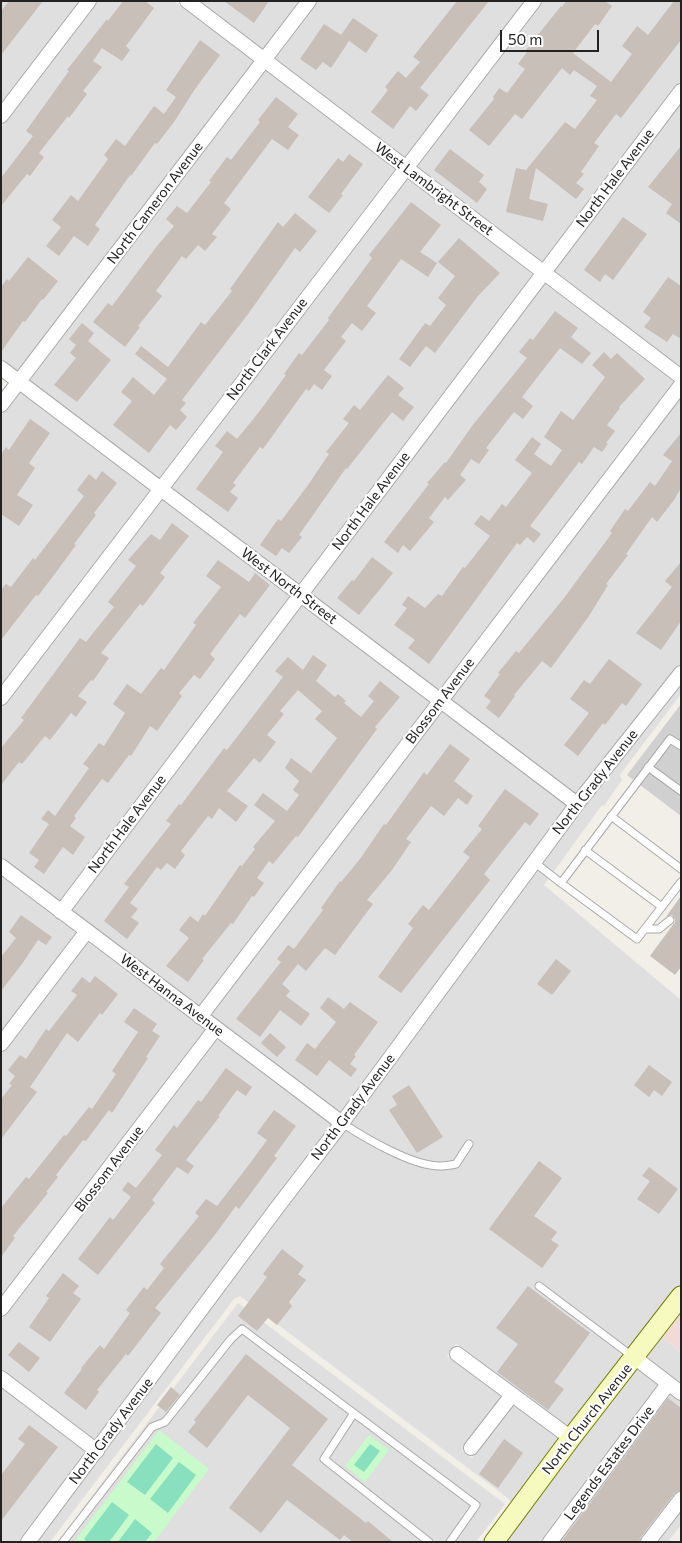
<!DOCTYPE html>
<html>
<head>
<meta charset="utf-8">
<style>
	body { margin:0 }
	#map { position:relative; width:682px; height:1543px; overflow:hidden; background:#f2efe9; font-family:Commissioner,sans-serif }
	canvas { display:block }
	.frame { position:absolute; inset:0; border:2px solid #222; pointer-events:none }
	.scale { position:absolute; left:500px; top:30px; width:99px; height:22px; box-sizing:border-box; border:2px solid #222; border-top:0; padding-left:6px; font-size:15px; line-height:18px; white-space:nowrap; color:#222; -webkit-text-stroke:4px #fff; paint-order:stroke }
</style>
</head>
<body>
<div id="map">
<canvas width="682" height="1543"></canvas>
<div class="frame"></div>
<div class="scale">50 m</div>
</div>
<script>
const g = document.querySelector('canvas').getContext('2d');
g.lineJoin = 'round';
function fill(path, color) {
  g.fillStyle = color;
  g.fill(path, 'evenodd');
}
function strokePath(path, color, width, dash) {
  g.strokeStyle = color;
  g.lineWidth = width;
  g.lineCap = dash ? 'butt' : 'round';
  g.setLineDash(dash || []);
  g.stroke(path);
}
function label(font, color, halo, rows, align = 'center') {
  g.font = font + ' Commissioner,sans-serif';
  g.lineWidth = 4.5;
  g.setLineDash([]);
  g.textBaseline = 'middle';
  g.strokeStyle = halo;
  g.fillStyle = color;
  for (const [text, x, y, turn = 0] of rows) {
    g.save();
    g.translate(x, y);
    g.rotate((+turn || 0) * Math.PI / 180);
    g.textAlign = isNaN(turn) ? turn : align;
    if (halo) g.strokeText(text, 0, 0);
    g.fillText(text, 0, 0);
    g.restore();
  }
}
fill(new Path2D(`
	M1 1H80L1 105Z
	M97 1H174L255 62 18 371 1 359V128Z
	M199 1H301L264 50Z
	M318 1H525L405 157 275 58Z
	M542 1H681V80L543 262 416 165Z
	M265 70 395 169 159 478 29 380Z
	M681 102V368L554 270Z
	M406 177 534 275 300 584 170 486Z
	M544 283 674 382 440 691 311 593Z
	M20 392 150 490 1 687V416Z
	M681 396V663L576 794 451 699Z
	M161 499 290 597 60 901 1 857V709Z
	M301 605 430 703 200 1006 71 910Z
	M681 684V694L622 772 620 775 622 780 604 806 602 805 544 885 681 1000V1285L570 1428 456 1344 447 1356 502 1397 462 1450 472 1458 513 1405 561 1440 485 1542H483L509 1508 511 1504 509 1499 240 1296 234 1299 50 1542H36L282 1213 352 1121 582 808Z
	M441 711 567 806 341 1113 211 1015Z
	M1 876 77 933 1 1032Z
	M88 942 206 1030 1 1298V1055Z
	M217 1039 332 1125 96 1441 1 1369V1320Z
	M238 1303 505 1504 476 1542H57Z
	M681 1307V1313L662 1338 681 1352V1525L668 1542H558L678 1382 668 1374 541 1542H502Z
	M1 1388 87 1453 19 1542H1Z`), '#e0dfdf');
fill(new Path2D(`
	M681 1313V1352L662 1338Z`), '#f2dad9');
fill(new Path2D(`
	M681 704V816L627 775Z`), '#d0d0d0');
fill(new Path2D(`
	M159 1430 209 1469 154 1542H74Z
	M369 1435 389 1450 365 1482 345 1466Z`), '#c8facc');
fill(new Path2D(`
	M156 1444 173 1458 145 1495 127 1482Z
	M370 1444 380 1451 364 1472 354 1465Z
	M179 1462 196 1475 168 1513 150 1499Z
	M112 1502 129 1515 109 1542H87L84 1539Z
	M135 1519 152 1533 145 1542H118Z`), '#88e0be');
fill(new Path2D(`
	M9 1H43L1 55V11Z
	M123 1H145L154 8 126 46 130 50 122 61 102 48 93 61 102 67 83 91 87 94 69 118 68 116 39 153 44 157 30 176 27 174 1 206V178L33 136 26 131 69 71 67 70 107 19 108 21Z
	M224 1H269L254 23Z
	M457 1H489L420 88 429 95 416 111 410 106 393 129 371 112 388 90 385 87 398 71 406 78 420 62 413 57Z
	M566 1H605L612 6 598 26 595 24 573 53 611 82 632 54 622 46 637 26 648 35 674 1H681V40L621 118 616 114 594 143 599 146 581 172 584 174 576 183 584 189 576 199 536 168 529 199 548 204 543 221 506 212 516 168 526 170 565 122 575 129 597 100 590 96 597 86 574 70 570 75 562 68 522 119 515 114 489 146 469 130 494 99 493 97 499 88 507 93 525 69 518 64 527 52 525 51 561 6 562 7Z
	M353 18 378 35 366 53 349 41 331 68 323 62 316 70 300 59 324 24 341 35Z
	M200 40 220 55 195 89 174 122 157 144 155 143 131 176 130 175 95 225 100 229 88 246 74 236 59 256 46 246 61 227 52 220 71 195 78 201 108 159 104 155 116 139 125 146 154 106 164 114 176 97 166 90Z
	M276 97 298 114 288 127 299 135 288 150 272 139 224 203 231 209 212 234 217 237 205 251 198 245 186 259 182 256 156 291 162 296 138 326 140 327 125 347 93 322 108 303 112 306 157 246 174 226 166 219 177 206 187 213 211 182 209 181 227 157 231 160 260 122 258 120Z
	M681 146V224L666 213 672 204 648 187Z
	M450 149 484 175 479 182 487 189 477 203 434 170Z
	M349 154 363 164 341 194 343 195 329 213 308 197 338 158 343 162Z
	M411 202 441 225 420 252 437 263 428 277 401 259 367 306 376 313 362 331 352 323 341 337 346 341 324 370 332 376 322 390 314 384 309 391 306 389 263 449 260 447 233 483 236 485 230 492 238 498 228 512 196 489 223 452 215 446 227 431 237 439 259 412 286 375 284 374 299 353 302 355 329 320 328 318 372 258 369 255Z
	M295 213 317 231 300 252 295 248 248 314 182 400 186 403 180 410 187 417 176 430 170 425 149 453 113 425 132 401 121 392 133 377 154 395 167 379 135 354 141 346 168 367 201 322 205 325 232 291 230 289 278 222 283 227Z
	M623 217 647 234 613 280 605 274 600 282 584 270Z
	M459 238 500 273 478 296 435 353 426 346 410 367 399 359 425 323 430 326 446 305 438 298 455 276 438 262Z
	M28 257 58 281 43 300 42 299 25 322 23 321 1 352V287L7 279 9 281Z
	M668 277 681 286V339L673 334 667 342 644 327 651 318 643 312Z
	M555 311 578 328 571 337 591 353 582 364 560 348 522 397 533 406 523 419 514 412 486 448 489 450 479 464 471 459 460 475 466 480 448 500 445 497 429 518 434 522 410 551 403 545 398 553 384 542 429 484 427 483 445 462 446 463 472 426 527 358 519 352 530 338 533 340Z
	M82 323 94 333 88 341 111 360 77 402 54 385 76 358 70 353 76 345 69 339Z
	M604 352 611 359 617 353 645 379 619 407 620 408 607 425 615 431 606 443 608 444 602 452 594 447 582 464 579 462 530 526 541 534 534 543 527 537 520 545 517 543 429 664 408 648 415 640 394 625 407 608 402 605 408 596 425 608 438 594 442 596 463 567 465 568 490 536 474 524 481 515 489 521 502 504 506 507 532 473 515 460 532 437 541 444 534 454 551 466 562 450 544 437 561 411 573 420 605 377 592 365Z
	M388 375 404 388 398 395 414 407 403 421 392 412 347 469 346 468 299 535 302 537 289 553 282 548 276 556 260 545 278 519 281 521 308 485 329 454 326 452 349 423 343 419 354 405 360 410Z
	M30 419 50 433 29 463 35 468 17 495 33 505 19 526 1 514V454L6 447 9 450Z
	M681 433V488L674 500 657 522 652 517 626 554 628 555 606 584 608 585 589 616 551 668 542 661 514 695 515 696 499 718 486 708 491 701 484 696 500 674 498 673 516 651 519 653 564 598 612 533 610 531 625 509 628 511 650 482 655 486 672 461 663 455Z
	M102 471 117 483 94 513 96 515 74 544 76 545 54 575 38 596 36 595 1 640V590L6 584 11 587 33 558 35 560 84 496 77 490 89 474 96 480Z
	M172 523 189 536 160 573 165 577 143 606 140 604 101 653 109 658 93 681 91 680 78 696 87 702 76 717 71 713 50 740 45 736 22 764 19 762 1 785V748L24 720 21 718 80 638 86 642 114 607 108 602 136 566 128 560 151 534 160 540Z
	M372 557 393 573 359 615 337 598 352 580 354 581Z
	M218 560 249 582 255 573 270 585 245 618 240 614 210 654 215 659 200 679 194 675 179 693 182 696 157 731 150 726 131 756 129 755 108 783 102 779 74 816 76 818 70 826 85 837 73 855 63 847 44 874 34 867 39 860 29 853 49 824 41 819 48 810 55 816 89 768 83 764 99 743 104 746 125 713 113 704 127 684 141 694 161 668 164 670 196 625 193 623 221 587 206 576Z
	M681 562V621L661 650 636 633 672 587 665 581Z
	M313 655 327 665 316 681 335 697 338 694 346 701 344 703 361 717 374 701 368 696 380 681 400 697 375 727 377 729 298 837 296 836 273 864 269 861 257 878 264 883 254 897 252 896 233 924 231 923 202 959 204 960 188 982 166 966 189 938 179 930 190 916 198 922 203 914 205 916 240 865 242 866 255 849 253 847 275 821 254 805 263 793 287 811 299 795 293 790 299 781 285 768 291 758 311 773 337 738 315 719 322 711 298 690 280 711 284 714 267 735 276 742 260 763 254 758 227 791 248 806 236 822 219 808 212 819 208 816 181 851 185 855 175 869 167 863 161 870 157 867 130 903 138 909 131 917 139 923 127 939 104 921 129 887 124 884 171 824 166 821 179 804 181 805 224 748 227 750 283 677 275 671 288 657 303 670Z
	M609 659 642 684 626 706 622 703 605 725 603 723 578 756 564 745 589 713 570 699 584 680 590 684Z
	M450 744 470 759 454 781 473 796 467 805 458 798 444 816 431 806 406 839 411 842 392 870 367 900 373 904 335 955 325 948 306 971 298 964 282 984 290 991 286 996 310 1014 301 1026 280 1010 260 1037 236 1019 281 962 277 959 288 945 294 949 323 910 321 908 340 881 341 882 360 859 384 824 386 825 424 772 427 775Z
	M505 789 539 814 530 826 525 822 484 874 490 880 401 993 378 977 413 928 408 924 423 905 429 910 470 857 463 852 482 829 478 826Z
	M681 896V967L675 975 650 956 675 922V919L672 915 666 917Z
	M21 915 52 937 46 945 38 940 22 964 1 991V957L16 938 9 932Z
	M556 959 571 971 552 995 537 984Z
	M95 976 118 994 102 1015 100 1013 78 1042 67 1033 30 1087 37 1092 1 1139V1099L12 1085 9 1084 15 1076 8 1070 20 1055 26 1059 46 1029 49 1031 77 995 71 991 82 977 90 983Z
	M328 997 344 1009 350 1002 378 1022 354 1055 356 1056 350 1064 357 1069 351 1077 329 1060 317 1076 295 1060 307 1043 315 1049 336 1022 320 1008Z
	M134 1008 157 1024 152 1031 160 1036 146 1057 148 1058 112 1113 109 1110 86 1141 83 1140 56 1175 58 1177 46 1192 48 1193 13 1236 15 1238 1 1257V1208L26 1177 29 1179 64 1135 66 1136 89 1107 92 1109 116 1074 112 1071 138 1032 124 1022Z
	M270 1033 286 1047 277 1057 261 1043Z
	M649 1065 672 1082 662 1096 654 1090 649 1097 634 1085Z
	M226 1068 252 1087 246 1096 237 1090 218 1116H220L186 1160 194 1166 188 1174 177 1167 152 1200 155 1203 98 1275 78 1259 110 1217 113 1220 131 1197 122 1190 128 1182 136 1188 162 1155 155 1150 174 1125 177 1128 198 1100 201 1102Z
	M409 1085 443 1137 417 1153 389 1110 397 1105 392 1096Z
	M274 1110 296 1126 274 1156 277 1158 239 1209 236 1206 214 1236 155 1308 161 1313 128 1356 126 1354 97 1390 99 1392 86 1410 64 1393 82 1369 81 1368 100 1345 104 1349 130 1313 126 1310 144 1287 147 1290 164 1268 160 1264 199 1216 195 1213 206 1199 217 1206 251 1162 267 1140 257 1133Z
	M539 1161 562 1178 534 1216 557 1232 551 1240 559 1245 542 1268 489 1229Z
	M649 1167 678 1189 659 1214 637 1199 650 1181 642 1176Z
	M282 1249 304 1266 298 1274 306 1280 289 1302 292 1306 277 1325 268 1318 257 1331 238 1316 267 1277 263 1274Z
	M63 1273 79 1286 73 1293 81 1299 50 1342 29 1327 49 1298 46 1296Z
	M528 1286 590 1333 554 1382 564 1389 548 1410 497 1372 518 1344 496 1328Z
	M19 1342 40 1358 29 1372 8 1355Z
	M246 1354 328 1419 292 1465 366 1523 368 1521 393 1542H353L344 1535 340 1540 287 1500 261 1533 229 1508 290 1428 248 1395 207 1448 188 1432 196 1422 194 1420Z
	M171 1387 180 1395 166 1412 157 1405Z
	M668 1398 681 1408V1490L674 1494 641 1537 639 1542H561Z
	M29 1425 58 1447 1 1521V1475L25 1444 18 1439Z
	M504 1439 523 1453 498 1488 479 1474Z`), '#c7bfb8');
const lane = new Path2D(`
	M648 767 681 791
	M611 816 681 869
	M585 850 662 907
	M534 862 561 883 670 739 681 746
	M561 883 637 939 681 882
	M645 929H659L670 920
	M342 1123C365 1138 412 1166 440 1166 445 1166 451 1165 456 1164L469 1144
	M539 1286 632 1356
	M354 1413 324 1459 429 1542
	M63 1542 152 1427 165 1422 231 1339 242 1329 476 1505 450 1542`);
const street = new Path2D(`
	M187 1 681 377
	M1 116 89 1
	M1 368 577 804
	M1 405 309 1
	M1 698 534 1
	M1 866 342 1123
	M61 912 681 91
	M200 1017 681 385
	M1 1044 87 931
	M1 1309 216 1028
	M457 1354 571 1438
	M634 1357 681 1393
	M1 1378 97 1451
	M471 1448 512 1395
	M28 1542 276 1209 342 1123 577 804 681 673
	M550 1542 668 1384
	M648 1542 681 1499`);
const secondary = new Path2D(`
	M494 1542 571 1438 681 1296`);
strokePath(lane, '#a9a9a9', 9);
strokePath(street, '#a9a9a9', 16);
strokePath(secondary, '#707d05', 21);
strokePath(lane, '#fff', 7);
strokePath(street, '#fff', 14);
strokePath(secondary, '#f7fabf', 19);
label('14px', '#222', '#fff', [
	["North Hale Avenue",615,178,-53],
	["West Lambright Street",434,189,37],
	["North Cameron Avenue",155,203,-53],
	["North Clark Avenue",267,349,-53],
	["North Hale Avenue",371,501,-53],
	["West North Street",289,586,37],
	["Blossom Avenue",440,701,-53],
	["North Grady Avenue",595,782,-52],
	["North Hale Avenue",127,824,-53],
	["West Hanna Avenue",172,995,37],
	["North Grady Avenue",353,1107,-53],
	["Blossom Avenue",109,1169,-53],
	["North Church Avenue",587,1419,-52],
	["North Grady Avenue",111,1431,-53],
	["Legends Estates Drive",609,1463,-53]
]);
</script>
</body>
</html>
